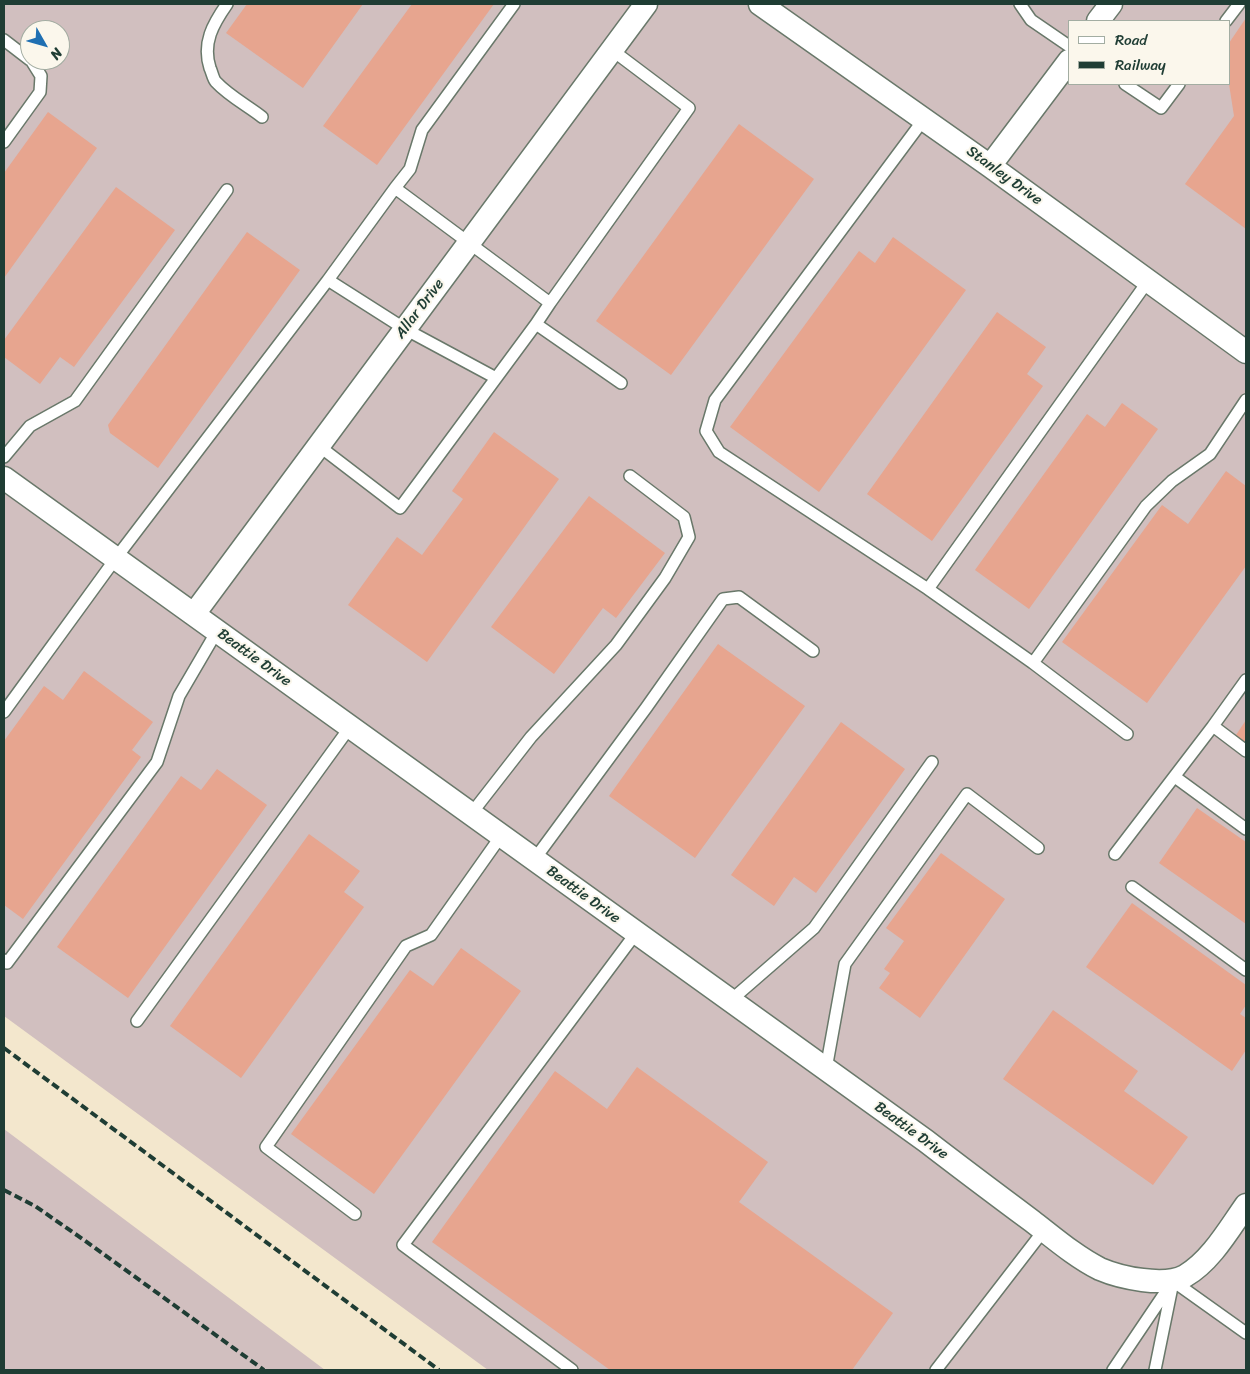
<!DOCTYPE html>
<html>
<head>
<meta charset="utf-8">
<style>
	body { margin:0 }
	#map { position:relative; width:1250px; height:1374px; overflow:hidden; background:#f3e7cd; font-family:Sriracha,sans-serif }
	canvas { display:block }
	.frame { position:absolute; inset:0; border:5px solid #1f3d34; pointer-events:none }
	.legend { position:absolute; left:1068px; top:20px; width:162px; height:65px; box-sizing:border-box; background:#fbf7ec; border:1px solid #a3ada2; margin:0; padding:6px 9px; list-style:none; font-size:15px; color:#1f3d34 }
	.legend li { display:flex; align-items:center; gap:10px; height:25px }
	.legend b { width:25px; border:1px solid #a3ada2 }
	.north { position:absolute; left:20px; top:20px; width:50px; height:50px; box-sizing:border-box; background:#fbf7ec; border:1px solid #a3ada2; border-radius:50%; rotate:128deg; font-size:14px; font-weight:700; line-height:20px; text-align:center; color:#1f3d34 }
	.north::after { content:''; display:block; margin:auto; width:18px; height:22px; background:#1f6fb2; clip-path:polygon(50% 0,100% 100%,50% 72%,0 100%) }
</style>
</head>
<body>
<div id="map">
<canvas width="1250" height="1374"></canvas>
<div class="frame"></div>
<ul class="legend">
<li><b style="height:6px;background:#fff"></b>Road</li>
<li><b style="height:6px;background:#1f3d34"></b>Railway</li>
</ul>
<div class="north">N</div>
</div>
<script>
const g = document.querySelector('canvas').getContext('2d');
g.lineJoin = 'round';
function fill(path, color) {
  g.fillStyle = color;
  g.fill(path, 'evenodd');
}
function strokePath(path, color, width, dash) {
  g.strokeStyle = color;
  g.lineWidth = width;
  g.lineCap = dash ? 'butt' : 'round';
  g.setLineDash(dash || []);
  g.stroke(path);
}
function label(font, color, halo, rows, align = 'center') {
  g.font = font + ' Sriracha,sans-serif';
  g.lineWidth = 4;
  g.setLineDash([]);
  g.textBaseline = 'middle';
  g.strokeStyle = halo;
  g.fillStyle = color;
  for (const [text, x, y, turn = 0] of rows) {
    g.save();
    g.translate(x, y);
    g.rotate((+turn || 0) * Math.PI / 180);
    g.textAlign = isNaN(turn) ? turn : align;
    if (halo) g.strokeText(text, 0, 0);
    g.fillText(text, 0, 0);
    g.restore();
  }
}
fill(new Path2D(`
	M4 4H1246V1370H488L4 1016ZM1069 21H1229V84H1069ZM30 30H60V60H30Z
	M4 1129 325 1370H4Z`), '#d1bfbf');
fill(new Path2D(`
	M247 4H363L303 88 226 33Z
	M412 4H494L377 165 323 126Z
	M1246 18V229L1185 184 1234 116 1229 84V43Z
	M48 112 97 148 4 278V173Z
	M739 124 814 179 671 375 596 321Z
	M116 187 175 230 74 367 60 357 40 384 4 357V340Z
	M247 232 300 270 158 468 110 433 108 425Z
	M893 237 966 290 819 492 730 427 859 251 875 263Z
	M997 312 1046 347 1027 374 1043 386 932 541 867 494Z
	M1122 403 1158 429 1029 609 975 570 1087 414 1105 427Z
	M494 432 559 479 427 662 348 605 397 537 422 555 463 499 452 491Z
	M1226 471 1246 486V566L1147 703 1062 642 1162 505 1188 524Z
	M589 496 665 553 616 618 603 608 554 674 491 627Z
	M718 644 805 706 695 858 609 796Z
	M84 671 153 722 132 750 141 757 23 919 4 905V741L44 686 63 700Z
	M1246 720V743L1236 735Z
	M841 722 905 769 816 893 794 877 774 906 731 875Z
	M217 769 267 805 128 998 57 947 181 776 201 790Z
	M1197 808 1246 842V924L1159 863Z
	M309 834 360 871 344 892 364 907 241 1078 170 1026Z
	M941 853 1005 899 920 1018 879 988 890 973 884 969 904 941 886 928Z
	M1132 903 1246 985V1005L1240 1014 1246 1018V1050L1232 1071 1086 967Z
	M461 948 521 991 374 1194 291 1134 410 970 433 986Z
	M1053 1010 1138 1071 1124 1091 1188 1137 1153 1185 1003 1079Z
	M637 1067 768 1162 739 1202 893 1313 852 1370H610L432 1242 555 1071 607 1109Z`), '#e7a58f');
const lane = new Path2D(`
	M227 4C213 24 202 43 210 68 212 72 213 79 216 82 229 96 248 106 262 117
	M1020 4 1031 20 1069 46
	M1226 21 1239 4
	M4 40 30 60
	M1125 84 1161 108 1179 84
	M924 119 715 400 706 431 719 452 928 589 1148 281
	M4 142 40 92 41 76 31 60
	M395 188 410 169 422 130 514 4
	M328 280 395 188 550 303 689 108 612 50
	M550 303 536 324 621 383
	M319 446 400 508 536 324
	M4 457 30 426 75 401 227 190
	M928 589 1033 663 1146 506 1172 481 1210 454 1246 400
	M1033 663 1127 734
	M4 712 116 558 328 280 405 329 496 378
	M1213 726 1246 680
	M1175 777 1246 829
	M471 814 531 737 616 645 665 578 689 537 684 517 630 476
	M1115 854 1213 726 1246 751
	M534 860 646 708 723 599 739 597 813 651
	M1132 887 1246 970
	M4 960 7 963 157 762 179 696 217 631
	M730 1001 814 928 932 762
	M137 1021 350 727
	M826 1069 845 964 967 794 1038 848
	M355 1214 266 1147 406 946 431 935 501 836
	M1173 1281 1246 1333
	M572 1370 403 1245 636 933
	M936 1370 1044 1230
	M1113 1370 1173 1281
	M1155 1370 1172 1287`);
const street = new Path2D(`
	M760 4 990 166 1246 352
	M1098 21 1111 4
	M990 166 1069 61
	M4 478 926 1141C961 1168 997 1195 1032 1221 1054 1238 1076 1257 1100 1269 1121 1278 1164 1287 1185 1276 1211 1261 1229 1229 1246 1205
	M194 614 646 4`);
strokePath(lane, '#69786a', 14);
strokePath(street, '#69786a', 25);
strokePath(lane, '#fff', 11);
strokePath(street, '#fff', 22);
strokePath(new Path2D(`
	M4 1048 439 1370
	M4 1190 35 1206 84 1240 264 1370`), '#1f3d34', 4, [8, 4]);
label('15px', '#1f3d34', '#fbf7ec', [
	["Stanley Drive",1004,176,36],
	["Allar Drive",420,309,-53],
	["Beattie Drive",254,658,36],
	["Beattie Drive",583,895,36],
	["Beattie Drive",911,1131,36]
]);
</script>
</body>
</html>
